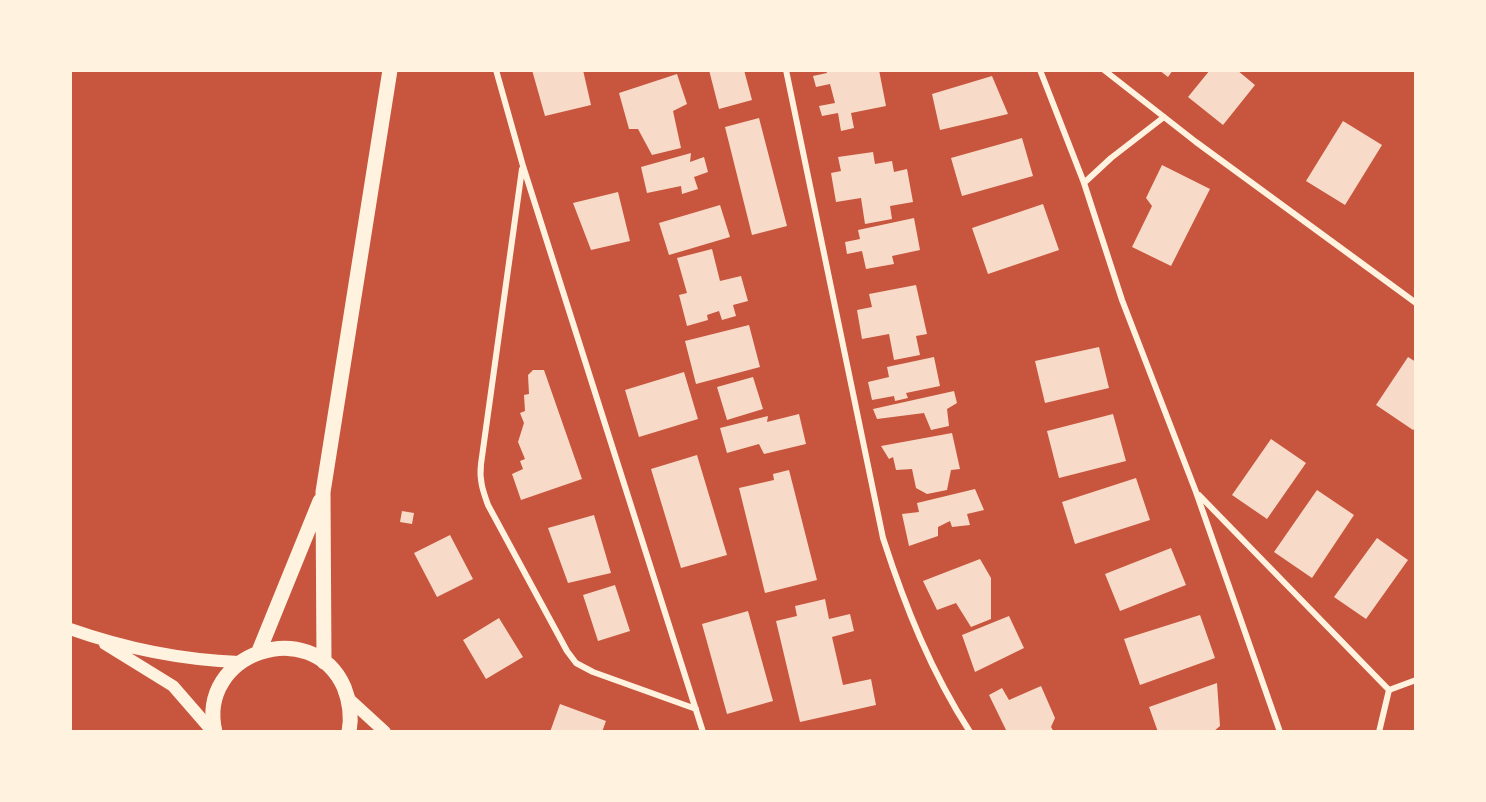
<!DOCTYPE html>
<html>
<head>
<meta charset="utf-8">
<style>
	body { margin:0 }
	#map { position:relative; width:1486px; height:802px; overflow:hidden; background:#c8553d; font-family:Arial,sans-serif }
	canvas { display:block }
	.frame { position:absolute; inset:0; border:72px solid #fff3e0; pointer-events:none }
</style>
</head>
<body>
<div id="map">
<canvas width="1486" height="802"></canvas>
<div class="frame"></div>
</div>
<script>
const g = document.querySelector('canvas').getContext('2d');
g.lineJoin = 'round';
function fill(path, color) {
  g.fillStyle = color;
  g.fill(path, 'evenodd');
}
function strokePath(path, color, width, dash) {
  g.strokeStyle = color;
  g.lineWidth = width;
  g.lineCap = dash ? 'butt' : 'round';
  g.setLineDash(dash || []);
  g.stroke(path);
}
fill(new Path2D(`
	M532 70H583L591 105 545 116Z
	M709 70H744L752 100 719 109Z
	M826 70H879L886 106 851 113 854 128 841 131 838 113 822 116 819 106 835 103 830 84 816 87 813 76 827 73Z
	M1159 70H1173L1168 77Z
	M1210 70H1237L1255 85 1223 125 1188 97Z
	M677 74 687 104 673 111 681 148 652 155 638 129H629L619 93Z
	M992 76 1008 114 940 130 932 94Z
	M759 118 787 226 752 235 725 127Z
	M1343 121 1382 145 1345 205 1306 181Z
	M1022 138 1033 176 962 196 951 158Z
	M873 152 875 164 892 161 894 172 907 169 913 202 890 206 892 219 865 224 861 198 836 202 831 173 841 171 838 157Z
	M691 153 690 162 704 157 708 172 694 177 698 189 682 194 681 186 647 193 641 167Z
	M1162 165 1210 189 1171 266 1132 247 1152 206 1146 198Z
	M618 192 630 241 591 250 573 203Z
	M1043 204 1059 250 988 274 972 228Z
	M720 205 730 237 669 255 659 223Z
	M914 218 920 250 892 256 894 264 866 269 862 251 847 254 845 242 860 239 858 230Z
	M712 249 720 281 741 276 748 301 733 305 736 316 722 320 719 311 707 315 708 320 687 326 679 295 687 293 677 258Z
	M916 285 927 334 916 336 920 355 894 360 889 334 862 339 857 310 872 307 869 294Z
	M749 325 760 367 696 384 685 341Z
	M1099 347 1109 388 1045 403 1035 361Z
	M934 357 940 386 906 393 908 398 895 401 894 396 872 400 868 382 889 377 887 367Z
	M1408 357 1416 362V427L1413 430 1376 405Z
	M533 370H544L582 479 521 500 512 474 523 469 520 461 525 459 518 442 524 423 520 413 525 411 524 395 529 394 528 375Z
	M684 372 698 419 639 437 625 390Z
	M753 377 763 409 727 420 717 387Z
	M954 391 957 403 947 409 949 426 931 430 924 413 877 419 873 409Z
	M799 414 806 444 764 454 759 444 727 453 720 428 768 416 767 422Z
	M1113 414 1126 461 1059 478 1047 431Z
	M952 433 960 469 951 470 947 490 927 494 916 488 912 469 896 470 893 457 889 459 881 446Z
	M1271 439 1306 463 1267 519 1232 495Z
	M697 455 727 555 681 568 651 469Z
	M789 470 817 580 765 593 739 488 774 480 773 474Z
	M1136 478 1150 520 1075 544 1062 502Z
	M975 489 984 510 967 514 970 525 952 527 950 521 938 527V536L909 546 902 514 919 512 917 503Z
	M1317 490 1354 515 1312 578 1274 552Z
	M402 511 414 513 412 524 400 522Z
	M594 515 611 573 568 583 548 528Z
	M450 535 473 579 437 597 414 553Z
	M1377 538 1408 560 1366 619 1334 597Z
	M1171 548 1186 585 1120 611 1105 574Z
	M980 559 991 578V619L971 627 956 603 937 610 923 581Z
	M615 585 630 631 598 641 583 595Z
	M825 599 829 619 850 614 854 631 832 637 843 685 871 679 876 705 800 722 776 621 797 616 795 606Z
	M748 611 773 701 727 714 702 624Z
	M1200 615 1215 658 1140 685 1124 639Z
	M1009 616 1024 648 975 672 962 635Z
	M499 618 523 657 486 679 463 640Z
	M1217 683 1220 726 1213 732H1158L1149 707Z
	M1041 686 1055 718 1051 727 1054 732H1007L989 695 1002 688 1009 700Z
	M560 704 606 721 602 732H550Z`), '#f7dbc8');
strokePath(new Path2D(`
	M496 70 523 166 703 732
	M786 70 883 538C905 606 931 672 970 732
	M1040 70 1084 183 1122 300 1196 492 1280 732
	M1104 70 1196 142 1416 303
	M522 169 481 464C479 480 483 491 488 505L567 651 576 663 593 672 696 709
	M1084 183 1111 158 1164 117
	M1199 495 1389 690 1379 732
	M1389 690 1416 680`), '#fff3e0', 6);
strokePath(new Path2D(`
	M70 629C124 648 183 660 239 662
	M105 644 173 686 213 732
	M349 699 385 732`), '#fff3e0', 12);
strokePath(new Path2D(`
	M259 651 320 501
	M324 662 323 492 390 70
	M215 732C196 653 311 614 344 687 350 702 352 716 349 732`), '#fff3e0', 15);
</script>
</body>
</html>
